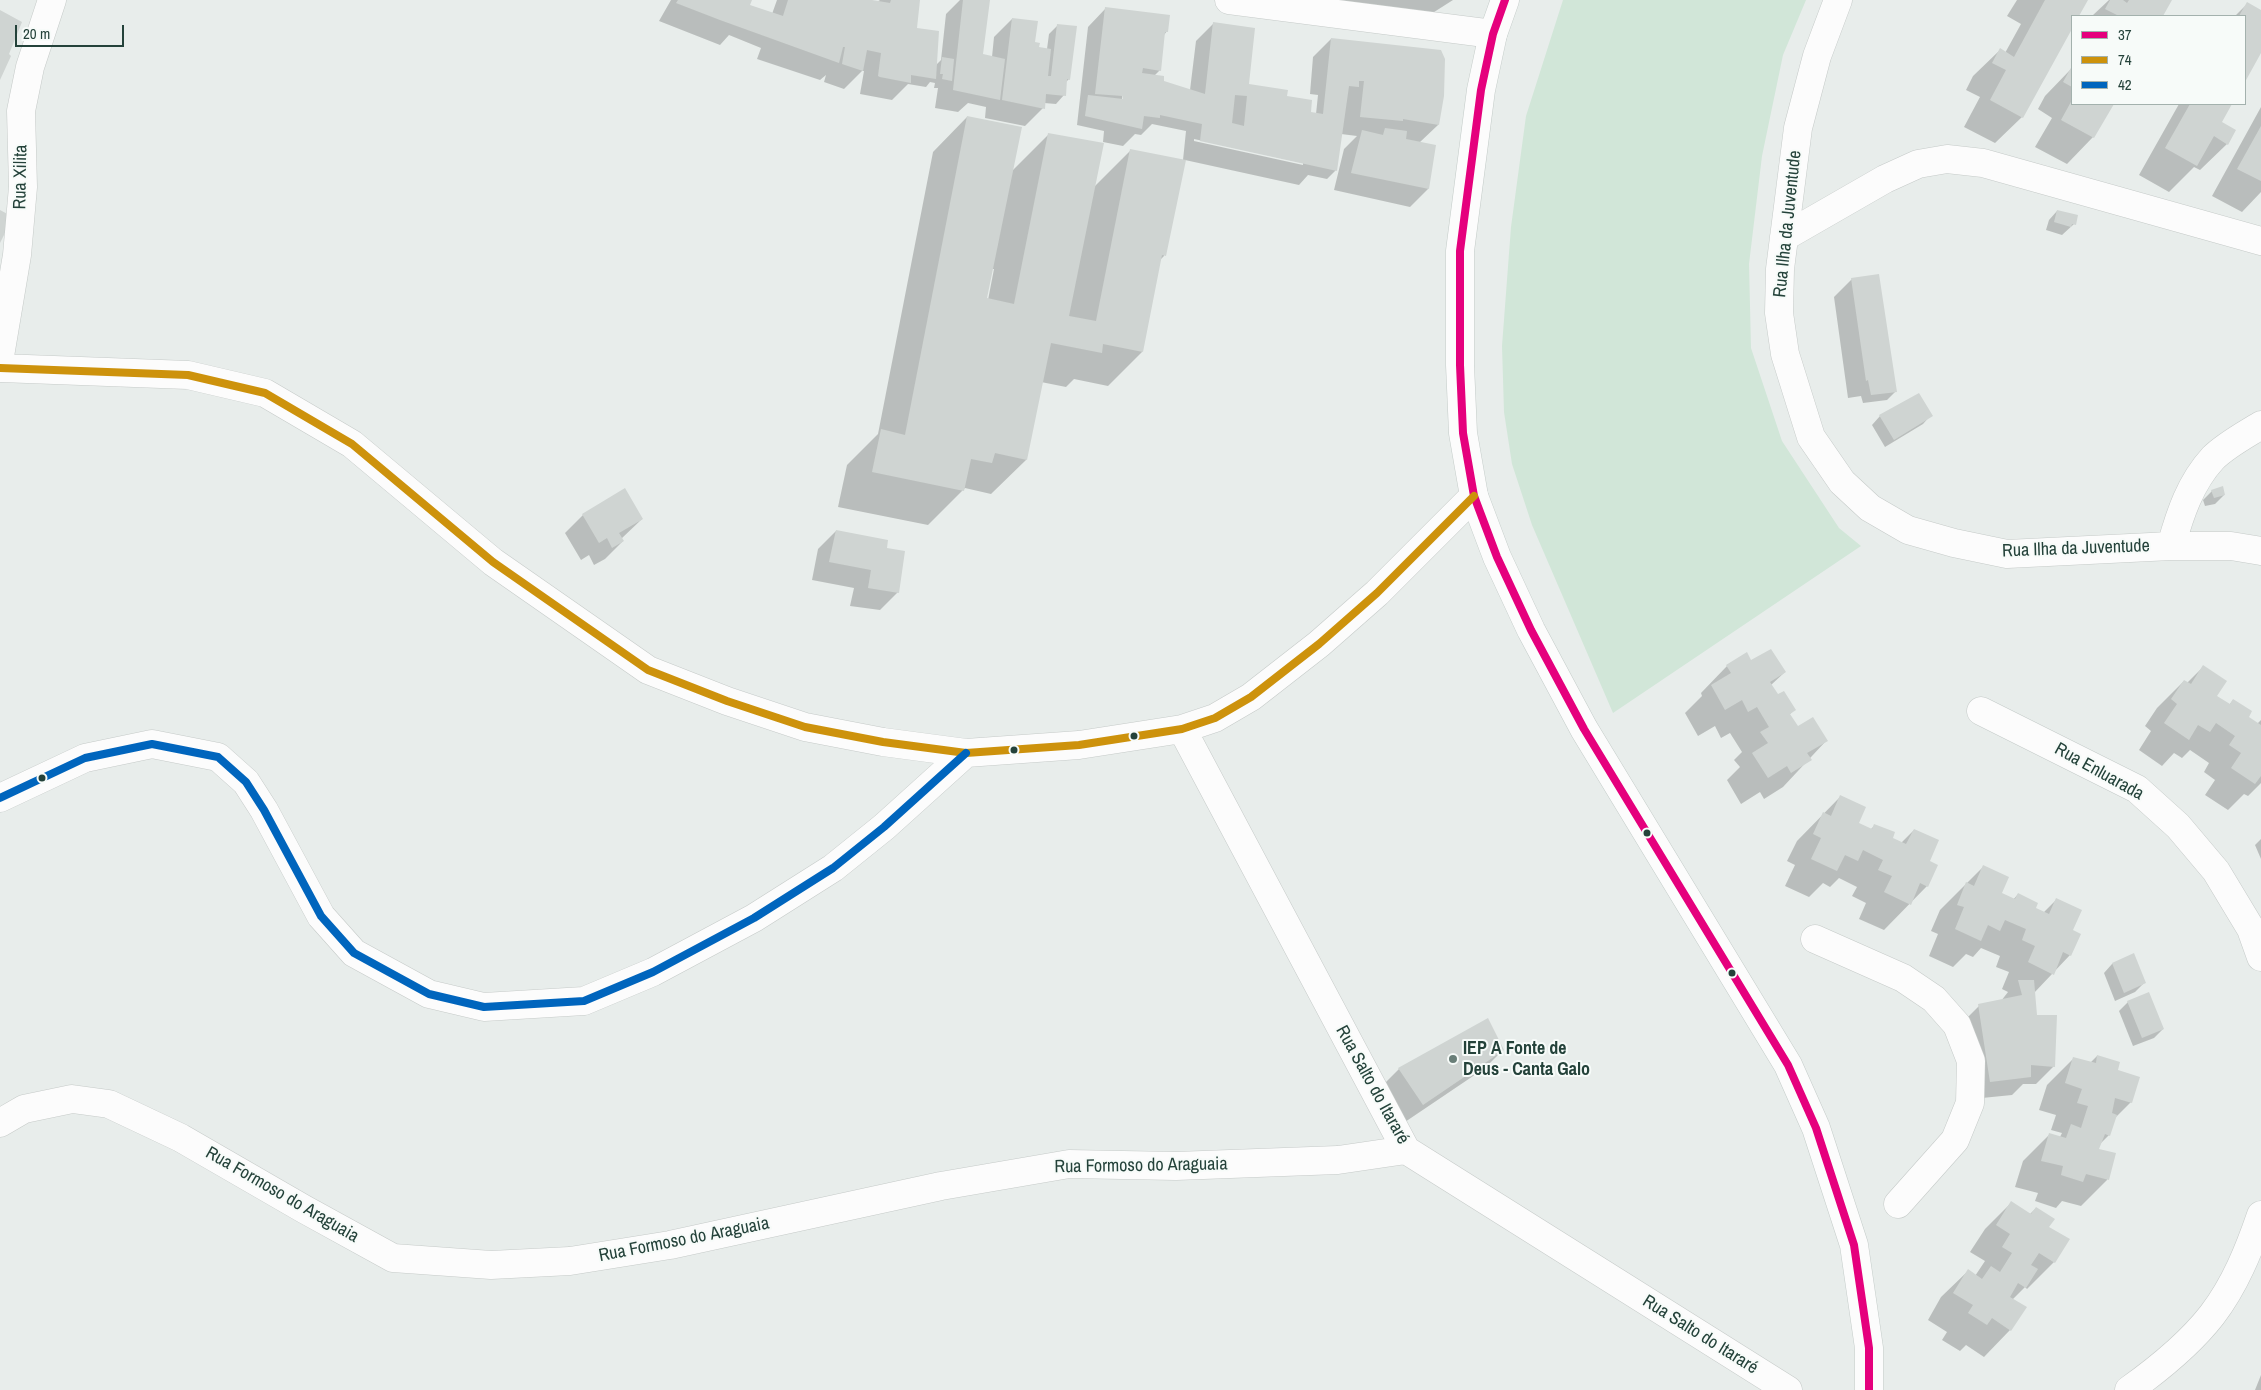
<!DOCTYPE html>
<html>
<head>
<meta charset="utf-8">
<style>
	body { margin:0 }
	#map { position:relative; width:2261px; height:1390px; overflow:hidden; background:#e8edeb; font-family:"Archivo Narrow",sans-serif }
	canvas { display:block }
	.legend { position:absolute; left:2071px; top:15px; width:175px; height:90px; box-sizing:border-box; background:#f7fbf9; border:1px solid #a3b1ad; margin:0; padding:6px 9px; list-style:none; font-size:15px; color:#24423a }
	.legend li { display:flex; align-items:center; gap:10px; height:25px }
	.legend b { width:25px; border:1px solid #a3b1ad }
	.scale { position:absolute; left:15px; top:25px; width:109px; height:22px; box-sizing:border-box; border:2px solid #24423a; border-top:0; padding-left:6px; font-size:15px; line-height:18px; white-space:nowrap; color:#24423a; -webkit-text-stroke:4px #f7fbf9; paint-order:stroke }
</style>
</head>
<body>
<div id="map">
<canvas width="2261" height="1390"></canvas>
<ul class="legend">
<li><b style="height:6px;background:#e5007d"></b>37</li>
<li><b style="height:6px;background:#cd920c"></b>74</li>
<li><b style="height:6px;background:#0065bd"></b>42</li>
</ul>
<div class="scale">20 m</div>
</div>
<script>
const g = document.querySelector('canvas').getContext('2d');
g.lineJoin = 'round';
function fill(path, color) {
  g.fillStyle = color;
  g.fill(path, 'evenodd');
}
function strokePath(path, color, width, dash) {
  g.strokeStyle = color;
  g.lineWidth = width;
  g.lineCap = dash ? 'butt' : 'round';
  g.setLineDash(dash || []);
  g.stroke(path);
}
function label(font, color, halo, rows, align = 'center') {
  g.font = font + ' "Archivo Narrow",sans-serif';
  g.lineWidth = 4;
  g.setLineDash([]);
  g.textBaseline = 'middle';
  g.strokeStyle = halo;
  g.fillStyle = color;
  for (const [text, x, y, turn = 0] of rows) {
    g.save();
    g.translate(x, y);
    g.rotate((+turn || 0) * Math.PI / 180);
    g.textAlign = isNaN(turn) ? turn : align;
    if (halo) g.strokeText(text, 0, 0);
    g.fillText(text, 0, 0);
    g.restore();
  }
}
fill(new Path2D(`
	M1563 0H1806L1783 55 1762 156 1749 264 1751 348 1782 441 1839 528 1861 546 1613 713 1532 525 1512 464 1504 412 1502 346 1511 227 1526 116Z`), '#d1e6d8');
fill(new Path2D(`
	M671 0H751L746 10 772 14 777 0H870L877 2 880 0H919L916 29 936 65 941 60 946 14 960 0H988L981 55 992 57 994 37 1012 19 1038 48 1047 49 1049 34 1058 25 1069 79 1065 83 1064 95 1056 104 1044 103 1043 108 1025 126 985 118 986 107 968 103 958 112 935 108 938 88H934L935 83 930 82 926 87 908 84 892 100 860 94 864 71H862L844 89 824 82 826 75 820 80 757 59 761 48 729 35 720 45 659 21Z
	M1324 0H1453L1431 14Z
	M2017 0H2087L2078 16H2072V26L2022 117 1995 143 1964 127 1980 97 1966 90 1973 76 2000 50 2005 53 2021 24 2007 16Z
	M2109 0H2170L2161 16H2092Z
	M2247 4 2261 11V50L2245 79V16H2235Z
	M1106 8 1167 31 1164 35 1160 70 1154 76 1162 84 1190 90 1196 41 1214 23 1247 85 1285 97 1310 113 1316 114 1318 95 1310 94 1313 57 1331 39 1443 94 1438 125 1419 143 1428 189 1410 207 1334 190 1344 149 1357 136 1341 134 1336 170 1327 179 1308 175 1299 185 1185 160 1164 256 1159 261 1142 352 1108 386 1074 379 1066 387 1041 382 1026 460 991 494 965 488 928 525 838 507 847 465 878 434 933 152 967 117 1012 171 1049 134 1094 187 1130 151 1183 160 1186 131 1152 124 1141 135 1135 134 1123 146 1103 142 1104 131 1077 125 1088 27ZM1123 90 1124 100H1122ZM1194 139 1303 163V165L1194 141ZM992 269H994L988 300 985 299Z
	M2071 69 2072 104H2112L2093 137 2067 164 2035 147 2052 118 2038 109 2045 96Z
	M2179 104H2231L2220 123 2227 144 2200 170 2194 167 2169 192 2139 175Z
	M2261 107V192L2242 212 2212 196Z
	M2057 211 2074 224 2062 235 2046 230 2049 220Z
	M1852 279 1896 391 1887 400 1863 403 1861 396 1848 398 1834 297Z
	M1931 415 1923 424 1885 447 1872 425 1880 416Z
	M2212 491 2224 495 2215 504 2205 506 2203 500Z
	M583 515 642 519 621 539 623 541 605 559 594 565 589 555 581 560 565 533Z
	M836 531 885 549 898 592 880 610 850 606 854 588 812 580 818 549Z
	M1751 662 1785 672 1771 685 1778 696 1794 710 1789 715 1797 727 1826 741 1783 787 1764 799 1760 792 1741 804 1727 780 1740 767 1734 760 1742 752 1730 733 1721 738 1715 726 1698 736 1685 713 1702 696 1701 693 1727 666Z
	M2203 667 2216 696 2229 705 2233 700 2247 717 2257 724 2261 720V783L2248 796 2244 794 2228 810 2205 795 2215 780 2204 772 2209 763 2190 750 2182 758 2174 753 2162 766 2139 750 2151 731 2145 726 2157 708 2184 681 2187 683Z
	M1840 797 1858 823 1870 830 1875 825 1891 839 1901 843 1914 830 1928 861 1927 886 1884 930 1859 919 1866 903 1852 896 1857 887 1839 878 1830 887 1823 883 1809 897 1785 886 1795 865 1787 861 1797 841Z
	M2261 839V859L2255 845Z
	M1983 867 2000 893 2013 900 2018 894 2034 909 2043 913 2056 900 2071 931 2070 955 2034 993 2036 1016 2054 1066 2036 1084H2023L2012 1095 1972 1099 1961 1024 1979 1006 2001 1001 2008 992 2002 989 2009 972 1996 967 2000 956 1981 948 1973 957 1966 954 1953 967 1929 956 1938 934 1931 931 1940 910Z
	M2134 955 2144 983 2135 992 2115 1001 2104 973 2112 964Z
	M2128 1002 2163 1029 2154 1038 2133 1046 2119 1011Z
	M1487 1020 1503 1050 1485 1068 1405 1122 1381 1087 1399 1069Z
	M2097 1056 2116 1071 2131 1102 2115 1118 2109 1135 2099 1145 2098 1150 2114 1154 2107 1180 2081 1206 2062 1201 2056 1208 2035 1201 2038 1193 2015 1187 2023 1161 2050 1134 2060 1137 2062 1133 2051 1130 2056 1115 2039 1110 2047 1085 2074 1058 2090 1063Z
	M2011 1203 2030 1214 2036 1208 2048 1227 2054 1262 2027 1289 2025 1287 2012 1300 2010 1330 1984 1357 1966 1345 1960 1351 1942 1340 1947 1332 1928 1320 1941 1297 1968 1271 1975 1276 1985 1261 1970 1252 1985 1229Z
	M2261 1375V1390H2255Z`), '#0003');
fill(new Path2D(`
	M678 0H752L750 5 783 16 788 0H872L890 3 891 0H920L917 28 939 31 936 79 911 75V83L880 77 878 76 881 53 867 50 863 71 842 64 845 47H843L839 63 720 20 676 3Z
	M963 0H990L983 54 1005 59 1000 100 953 90Z
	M2045 0H2088L2079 16H2072V29L2023 118 1990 100 2006 70 1992 63 2000 48 2014 57Z
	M2110 0H2123L2127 3 2129 0H2172L2163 16H2119L2105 9Z
	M2247 2 2261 10V53L2245 82V16H2239Z
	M1105 7 1170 15 1168 32H1165L1161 71 1143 68 1142 73 1164 76V81L1205 94 1213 22 1255 28 1249 84 1288 90 1287 96 1312 100 1311 112 1323 114 1331 38 1441 50 1445 59 1444 96 1439 125 1403 119V121L1360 117 1364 81H1359V87L1349 86 1337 171 1200 141 1202 124 1160 115V118L1144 116 1142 129 1085 116 1088 95 1123 99V96L1095 94ZM1235 95 1247 96 1244 126 1232 123Z
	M0 10 22 22 9 54 11 56 0 80Z
	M1012 18 1038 21 1035 42 1040 43 1039 47 1051 49 1048 76H1051L1057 24 1077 26 1070 80 1067 79 1066 96 1046 94 1045 109 1002 100Z
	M942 57 954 59 952 81 942 79 943 74H940Z
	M2072 66V87L2063 82Z
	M2072 100V104H2114L2094 138 2061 120Z
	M2190 104H2232L2222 122 2236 130 2228 145 2214 136 2197 166 2165 148Z
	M967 116 1022 127 987 298 1014 304 1048 133 1104 143 1069 316 1096 321 1130 149 1186 160 1166 256 1162 255 1143 352 1103 344 1102 353 1051 343 1027 460 995 453 992 463 971 459 964 491 872 472 881 429 905 435Z
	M2261 126V181L2237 169Z
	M1385 128 1407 131 1406 139 1436 145 1429 189 1351 173 1362 130 1383 135Z
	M0 210 13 217 0 243Z
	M2057 210 2078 215 2076 225 2072 224 2071 227 2054 222Z
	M1879 274 1897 392 1871 395 1868 380 1866 381 1851 278Z
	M1919 393 1933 416 1894 440 1879 415Z
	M2223 486 2225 495 2214 498 2211 490Z
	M625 488 643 519 619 533 624 541 612 548 607 538 599 543 582 514Z
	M836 530 888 540 887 548 905 551 899 593 868 588 871 570 829 562Z
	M1771 649 1786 672 1770 682 1778 694 1784 691 1796 710 1790 714 1798 726 1813 717 1828 741 1807 753 1812 760 1791 773 1787 766 1768 778 1752 753 1768 743 1760 732 1769 727 1757 707 1748 712 1742 700 1725 710 1711 685 1731 673 1726 665 1747 652 1751 660Z
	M2203 665 2227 681 2217 696 2230 704 2233 699 2252 711 2249 717 2261 725V776L2255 784 2231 768 2241 753 2229 745 2235 736 2216 723 2210 732 2198 725 2189 740 2164 723 2177 704 2171 699 2184 680 2191 684Z
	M1840 795 1866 807 1859 823 1872 829 1874 824 1895 832 1893 838 1906 844 1914 829 1939 840 1930 861 1938 865 1928 887 1920 883 1911 905 1884 892 1892 876 1878 870 1883 860 1863 850 1858 861 1845 855 1837 871 1811 859 1821 838 1813 834 1823 812 1831 816Z
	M1983 865 2009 877 2002 893 2015 899 2018 893 2038 903 2036 908 2049 914 2056 898 2082 910 2073 930 2081 934 2071 956 2063 952 2054 975 2028 962 2035 946 2022 940 2026 929 2005 920 2000 931 1988 925 1981 941 1955 929 1964 907 1957 905 1966 882 1974 886Z
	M2134 953 2146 983 2124 993 2112 963Z
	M2018 980H2034L2037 1015H2057L2055 1067 2031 1065V1077L1990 1082 1978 1004 2022 995Z
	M2149 992 2164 1029 2142 1038 2127 1001Z
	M1488 1018 1504 1050 1423 1105 1398 1068Z
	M2097 1055 2120 1062 2118 1070 2140 1077 2132 1103 2115 1098 2112 1113 2117 1115 2110 1136 2105 1134 2099 1149 2116 1153 2109 1180 2086 1174 2083 1182 2061 1175 2063 1166 2041 1161 2049 1133 2066 1138 2071 1124 2081 1128 2088 1106 2077 1103 2082 1089 2065 1083 2073 1057 2096 1063Z
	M2011 1201 2031 1214 2036 1207 2055 1219 2049 1227 2070 1239 2055 1263 2039 1253 2031 1265 2038 1269 2026 1288 2018 1283 2010 1297 2027 1307 2011 1331 1992 1318 1987 1325 1968 1313 1973 1305 1953 1293 1968 1269 1982 1279 1991 1266 2000 1272 2012 1253 2002 1247 2010 1234 1996 1225Z`), '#cfd4d2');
const minor = new Path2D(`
	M1229 0 1493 34
	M1838 0 1817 56 1798 128 1780 269 1779 313 1785 354 1811 437 1842 482 1870 508 1908 530 1954 543 2007 554 2171 546H2231L2261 551
	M1784 237 1885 179 1918 164 1947 159 1983 163 2261 241
	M0 356 17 255 23 187 21 111 30 67 52 0
	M0 368 188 375 265 393 352 444 493 562 648 670 727 701 805 727 883 742 966 753 1079 745 1182 729 1215 718 1251 697 1319 644 1377 593 1474 496
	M2171 546C2180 514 2190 483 2213 458 2226 445 2245 435 2261 425
	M1981 711 2137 789 2178 826 2216 871 2251 929 2261 957
	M1182 729 1406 1150 1788 1390
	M0 798 85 758 152 744 218 757 246 782 264 810 321 916 354 953 429 994 484 1007 584 1001 653 972 754 918 833 868 884 827 966 753
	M1815 939 1903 978 1934 999 1957 1025 1971 1061 1970 1103 1955 1140 1898 1204
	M0 1123 24 1109 72 1099 109 1104 181 1138 304 1209 393 1258 491 1265 570 1261 670 1245 941 1186 1069 1164 1176 1166 1338 1160 1406 1150
	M2129 1390C2157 1370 2191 1342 2212 1315 2235 1285 2249 1250 2261 1215`);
const secondary = new Path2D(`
	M1505 0 1493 34 1481 90 1460 251V365L1463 433 1474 496 1497 557 1531 630 1584 729 1788 1065 1816 1128 1854 1245 1869 1348V1390`);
strokePath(minor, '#c5cac8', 29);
strokePath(secondary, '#c3cbc8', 29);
strokePath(minor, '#fcfcfc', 28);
strokePath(secondary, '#fcfcfc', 28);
strokePath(new Path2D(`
	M1505 0 1493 34 1481 90 1460 251V365L1463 433 1474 496 1497 557 1531 630 1584 729 1788 1065 1816 1128 1854 1245 1869 1348V1390`), '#e5007d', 8);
strokePath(new Path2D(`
	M0 368 188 375 265 393 352 444 493 562 648 670 727 701 805 727 883 742 966 753 1079 745 1182 729 1215 718 1251 697 1319 644 1377 593 1474 496`), '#cd920c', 8);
strokePath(new Path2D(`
	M0 798 85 758 152 744 218 757 246 782 264 810 321 916 354 953 429 994 484 1007 584 1001 653 972 754 918 833 868 884 827 966 753`), '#0065bd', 8);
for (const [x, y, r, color] of [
	[1134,736,4.5,"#24423a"],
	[1014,750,4.5,"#24423a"],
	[42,778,4.5,"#24423a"],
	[1647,833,4.5,"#24423a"],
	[1732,973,4.5,"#24423a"],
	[1453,1059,5,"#697e78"]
]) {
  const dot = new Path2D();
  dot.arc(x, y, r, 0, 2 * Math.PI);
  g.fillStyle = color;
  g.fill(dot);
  strokePath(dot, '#f7fbf9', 2);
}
label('18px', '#24423a', '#f7fbf9', [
	["Rua Xilita",21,177,-89],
	["Rua Ilha da Juventude",1788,224,-84],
	["Rua Ilha da Juventude",2076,549,-2],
	["Rua Enluarada",2099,772,29],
	["Rua Salto do Itararé",1372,1085,61],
	["Rua Formoso do Araguaia",1141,1166,-1],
	["Rua Formoso do Araguaia",282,1195,30],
	["Rua Formoso do Araguaia",684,1240,-11],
	["Rua Salto do Itararé",1700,1335,32]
]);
label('bold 18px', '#24423a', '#f7fbf9', [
	["IEP A Fonte de",1463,1049],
	["Deus - Canta Galo",1463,1070]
], 'left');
</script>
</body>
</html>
